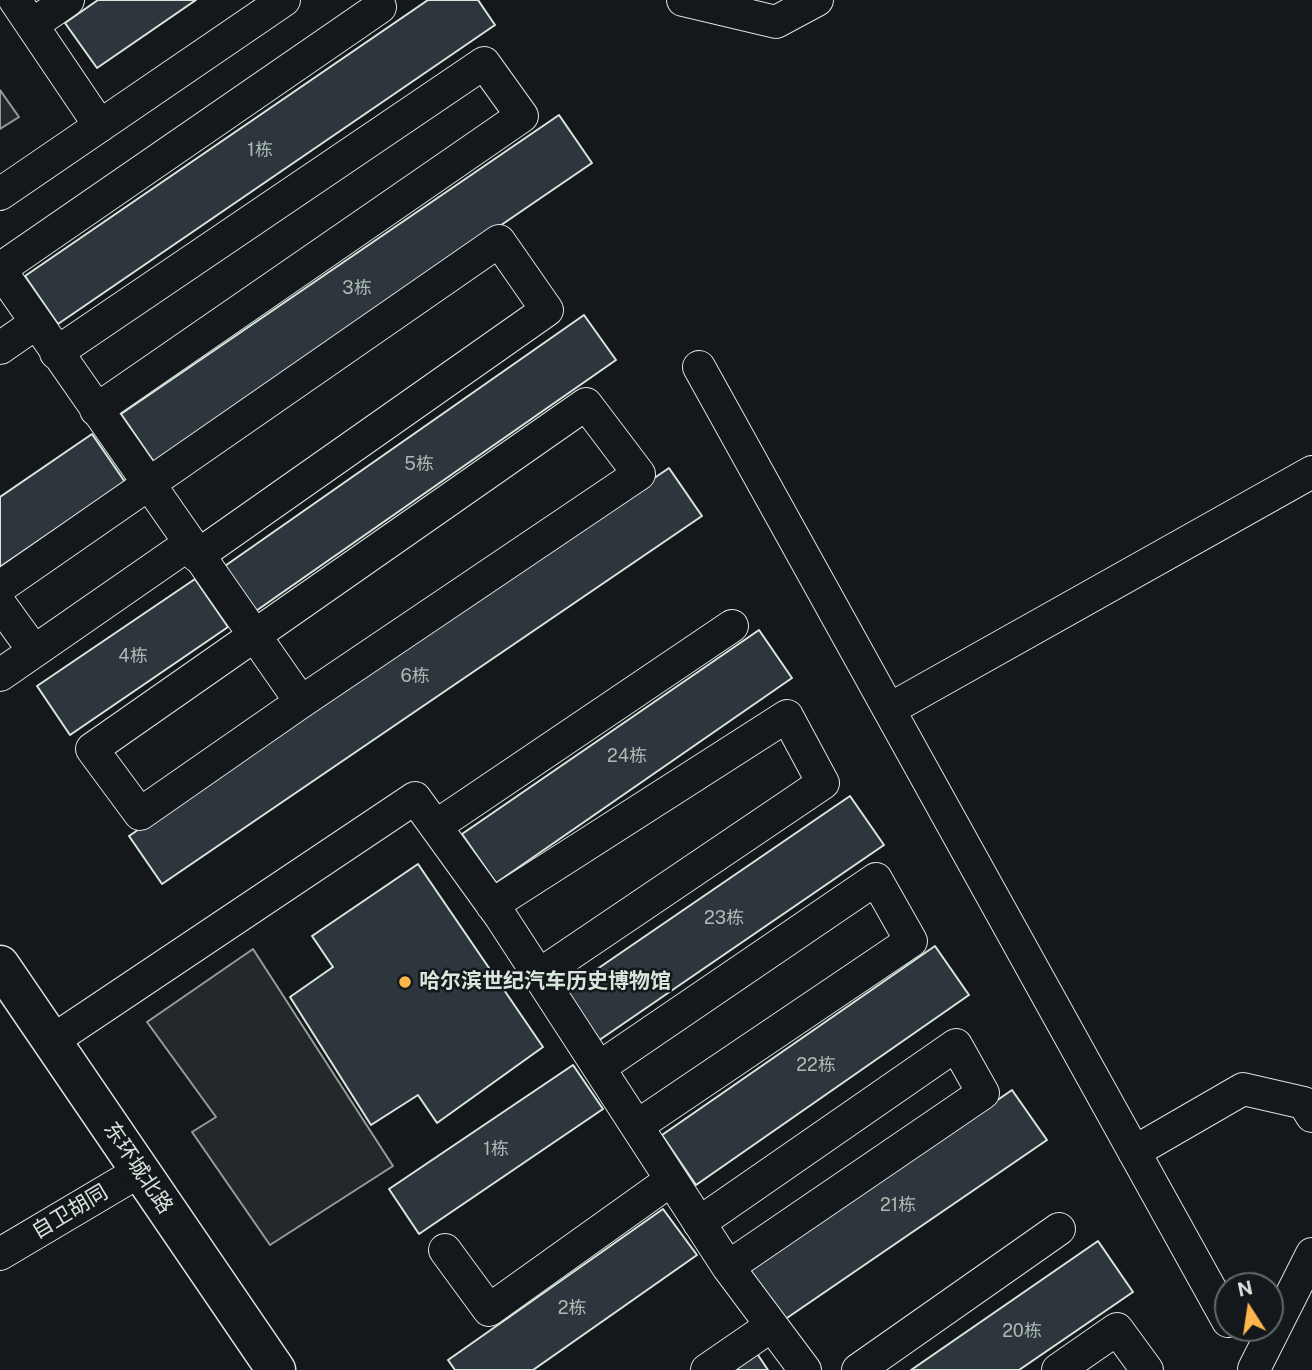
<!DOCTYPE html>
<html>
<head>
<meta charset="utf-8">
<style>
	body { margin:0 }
	#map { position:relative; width:1312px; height:1370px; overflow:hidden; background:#14181c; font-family:"Public Sans",sans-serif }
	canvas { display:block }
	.north { position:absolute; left:1214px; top:1272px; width:70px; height:70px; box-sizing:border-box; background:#14181c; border:2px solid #626a69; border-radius:50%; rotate:348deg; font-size:19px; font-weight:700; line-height:28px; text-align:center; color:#d8e6dc }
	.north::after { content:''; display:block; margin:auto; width:24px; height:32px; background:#ffb74d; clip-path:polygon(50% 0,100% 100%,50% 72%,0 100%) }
</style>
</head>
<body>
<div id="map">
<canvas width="1312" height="1370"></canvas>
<div class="north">N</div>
</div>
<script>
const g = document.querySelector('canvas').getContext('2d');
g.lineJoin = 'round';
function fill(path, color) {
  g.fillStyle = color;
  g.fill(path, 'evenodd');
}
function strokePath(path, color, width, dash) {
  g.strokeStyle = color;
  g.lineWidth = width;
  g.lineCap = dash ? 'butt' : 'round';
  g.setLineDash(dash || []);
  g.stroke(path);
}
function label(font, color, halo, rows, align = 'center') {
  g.font = font + ' "Public Sans","Noto Sans SC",sans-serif';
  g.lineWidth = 5;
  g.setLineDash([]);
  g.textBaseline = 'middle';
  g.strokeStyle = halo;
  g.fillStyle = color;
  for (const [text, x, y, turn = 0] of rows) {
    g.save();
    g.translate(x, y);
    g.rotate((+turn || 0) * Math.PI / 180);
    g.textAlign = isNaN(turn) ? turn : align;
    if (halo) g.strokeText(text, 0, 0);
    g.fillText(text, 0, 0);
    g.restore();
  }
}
const parking = new Path2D(`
	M0 90 19 117 0 129Z
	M253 949 393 1166 270 1245 192 1132 216 1117 147 1022Z`);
fill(parking, '#24282b');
strokePath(parking, '#939e99', 2);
const building = new Path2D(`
	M98 0H196L97 68 65 23Z
	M428 0H478L495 25 58 324 25 276Z
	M559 115 592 163 154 462 121 414Z
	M584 315 616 360 253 613 222 568Z
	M92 434 125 482 0 567V497Z
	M669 468 702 516 162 884 129 836Z
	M195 579 228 627 70 735 37 686Z
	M759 630 792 678 496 883 462 834Z
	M850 796 884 845 598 1041 565 991Z
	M418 864 543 1047 437 1123 418 1095 371 1125 290 997 333 967 312 936Z
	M935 946 969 995 696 1185 662 1135Z
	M573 1065 603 1109 419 1234 389 1189Z
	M1012 1090 1047 1140 784 1320 750 1271Z
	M663 1209 697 1255 533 1370H455L448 1360Z
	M1098 1241 1133 1292 1019 1370H911Z
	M756 1352 768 1370H731Z`);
fill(building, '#2c363c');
strokePath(building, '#d8e6dc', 2);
const minor = new Path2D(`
	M15 0 100 126
	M683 0 776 22 817 0
	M32 25 68 0
	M0 194 284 0
	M0 269 380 7
	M0 270 301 702
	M0 348 36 323
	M56 353 484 63 522 116 96 410
	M699 367 1228 1321
	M586 404 639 474 301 702 140 814 92 749Z
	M0 587 499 241 547 310 197 556
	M0 604 34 651
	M0 675 189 544
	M890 709 1312 472
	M436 826 732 626
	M492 905 787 716 823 783 539 975
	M52 1041 415 798 501 917 728 1267 805 1370
	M600 1067 876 879 911 941 637 1126
	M1134 1152 1243 1089 1304 1103 1312 1116
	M699 1223 956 1045 983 1093 728 1267
	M445 1250 489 1310 671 1180
	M0 1254 140 1171
	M1254 1369 1312 1254
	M707 1370 771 1326
	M858 1370 1059 1229
	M1058 1370 1117 1329 1147 1370`);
const major = new Path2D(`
	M0 965 276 1370`);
strokePath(minor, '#d8e6dc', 34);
strokePath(major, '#d8e6dc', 41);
strokePath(minor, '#14181c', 32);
strokePath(major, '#14181c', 38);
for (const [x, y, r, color] of [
	[405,982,7,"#ffb74d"]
]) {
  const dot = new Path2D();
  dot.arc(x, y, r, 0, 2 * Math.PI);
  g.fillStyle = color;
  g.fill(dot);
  strokePath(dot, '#14181c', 2.5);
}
label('18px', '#adbab4', null, [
	["1栋",260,150],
	["3栋",357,288],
	["5栋",419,464],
	["4栋",133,656],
	["6栋",415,676],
	["24栋",627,756],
	["23栋",724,918],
	["22栋",816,1065],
	["1栋",496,1149],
	["21栋",898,1205],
	["2栋",572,1308],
	["20栋",1022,1331]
]);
label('bold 21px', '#d8e6dc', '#14181c', [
	["哈尔滨世纪汽车历史博物馆",419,982]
], 'left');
label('21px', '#d8e6dc', '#14181c', [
	["东环城北路",138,1168,56],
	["自卫胡同",70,1212,-31]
]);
</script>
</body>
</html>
